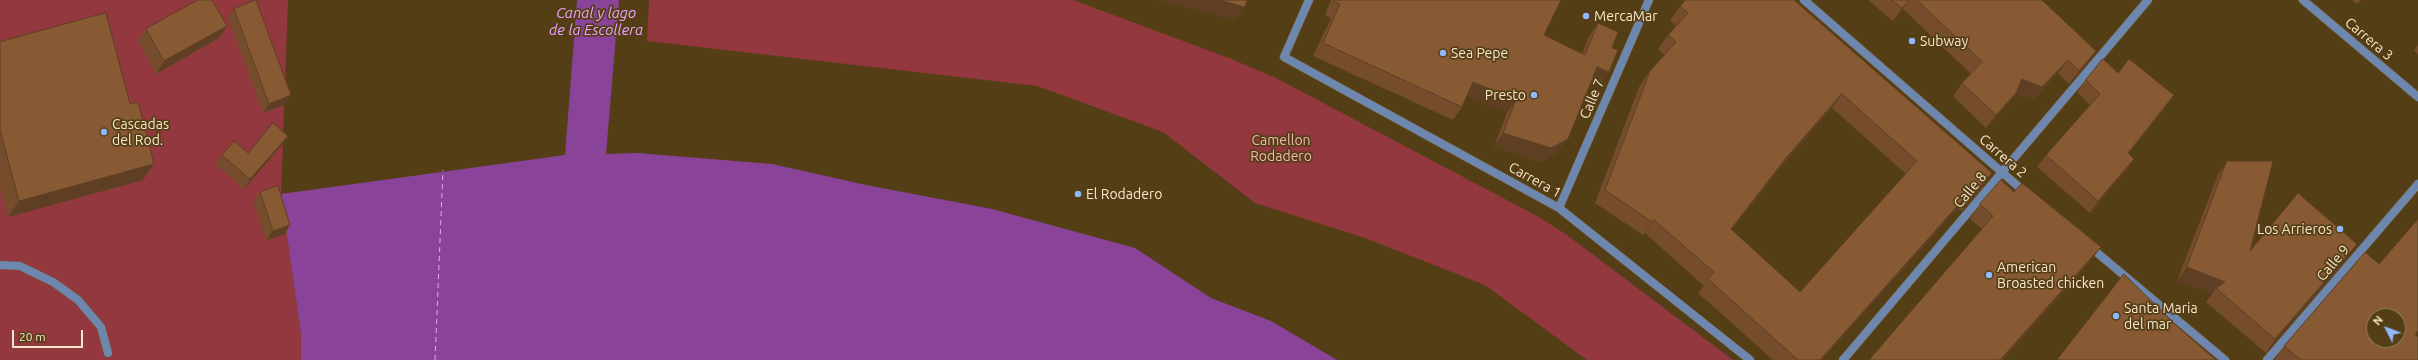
<!DOCTYPE html>
<html>
<head>
<meta charset="utf-8">
<style>
	body { margin:0 }
	#map { position:relative; width:2418px; height:360px; overflow:hidden; background:#543e15; font-family:Ubuntu,sans-serif }
	canvas { display:block }
	.north { position:absolute; left:2366px; top:308px; width:40px; height:40px; box-sizing:border-box; background:#543e15; border:1px solid #96815e; border-radius:50%; rotate:312deg; font-size:11px; font-weight:700; line-height:16px; text-align:center; color:#f8e6cb }
	.north::after { content:''; display:block; margin:auto; width:14px; height:18px; background:#8eb9fc; clip-path:polygon(50% 0,100% 100%,50% 72%,0 100%) }
	.scale { position:absolute; left:12px; top:330px; width:71px; height:18px; box-sizing:border-box; border:2px solid #f8e6cb; border-top:0; padding-left:5px; font-size:12px; line-height:14px; white-space:nowrap; color:#f8e6cb; -webkit-text-stroke:3px #543e15; paint-order:stroke }
</style>
</head>
<body>
<div id="map">
<canvas width="2418" height="360"></canvas>
<div class="north">N</div>
<div class="scale">20 m</div>
</div>
<script>
const g = document.querySelector('canvas').getContext('2d');
g.lineJoin = 'round';
function fill(path, color) {
  g.fillStyle = color;
  g.fill(path, 'evenodd');
}
function strokePath(path, color, width, dash) {
  g.strokeStyle = color;
  g.lineWidth = width;
  g.lineCap = dash ? 'butt' : 'round';
  g.setLineDash(dash || []);
  g.stroke(path);
}
function label(font, color, halo, rows, align = 'center') {
  g.font = font + ' Ubuntu,sans-serif';
  g.lineWidth = 3.5;
  g.setLineDash([]);
  g.textBaseline = 'middle';
  g.strokeStyle = halo;
  g.fillStyle = color;
  for (const [text, x, y, turn = 0] of rows) {
    g.save();
    g.translate(x, y);
    g.rotate((+turn || 0) * Math.PI / 180);
    g.textAlign = isNaN(turn) ? turn : align;
    if (halo) g.strokeText(text, 0, 0);
    g.fillText(text, 0, 0);
    g.restore();
  }
}
fill(new Path2D(`
	M0 0H288L281 194 301 334V360H0Z
	M649 0H1073L1229 58 1276 78 1539 217 1567 235 1733 360H1587L1485 285 1365 238 1255 203 1163 132 1037 86 647 41Z`), '#93383e');
fill(new Path2D(`
	M577 0H619L606 154 637 153 772 164 866 185 992 209 1135 248 1211 298 1271 321 1337 360H301V334L281 194 565 155Z`), '#89449a');
strokePath(new Path2D(`
	M435 360 443 170`), '#eba4fd', 1, [5, 4]);
const service = new Path2D(`
	M0 265 20 266 53 282 78 300 101 327 108 353`);
const minor = new Path2D(`
	M1309 0 1284 57 1559 208 1750 360
	M1804 0 2027 194
	M2303 0 2418 97
	M1559 208 1649 0
	M2089 246 2225 360
	M1843 360 2148 0
	M2267 360 2418 184`);
strokePath(service, '#725c36', 9);
strokePath(minor, '#725c36', 9);
strokePath(service, '#6d87ae', 8);
strokePath(minor, '#6d87ae', 8);
fill(new Path2D(`
	M1331 0H1561L1544 35 1582 54 1589 36 1598 23 1612 48 1609 72 1600 85 1591 82 1558 152 1541 162 1494 146 1507 113 1466 96 1462 107 1453 120 1313 56 1331 18 1325 15Z
	M1794 0 1983 187 1962 211 1958 208 1822 360H1773L1698 293 1704 286 1645 233 1643 235 1595 203 1640 85 1650 71 1665 55 1658 49 1668 35 1676 26 1670 20 1680 6ZM1832 108 1906 174 1800 292 1731 230 1777 172Z
	M1868 0H2042L2087 64 2069 84 2058 73 2033 100 2016 93 2007 106 1986 128 1953 96 1962 83 1971 74 1903 9 1893 21Z
	M2352 0H2361L2357 4Z
	M234 9 284 105 263 113 228 18Z
	M146 29 219 38 156 74 138 41Z
	M0 42 130 104 154 164 143 180 8 217 0 188Z
	M2418 45V54L2414 51Z
	M2118 73 2165 108 2128 154 2134 159 2126 171 2090 213 2037 167 2046 155 2090 105 2077 92 2086 80Z
	M288 136 282 145 244 189 215 164 222 155 248 153Z
	M2227 161 2250 251 2357 244 2347 258 2266 353 2206 302 2212 294 2177 281 2218 175Z
	M260 192 290 225 284 235 266 240 253 201Z
	M1980 204 2091 261 2003 360H1869L1982 229 1970 219Z
	M2416 335 2418 360H2274L2284 346Z`), '#754d2d');
fill(new Path2D(`
	M1158 0H1220L1245 7 1235 21Z
	M1909 0 1903 9 1893 21 1902 8Z
	M227 26 219 38 156 74 164 61Z
	M2096 51 2087 64 2069 84 2079 71Z
	M2068 60 2058 73 2033 100 2016 93 2007 106 1986 128 2022 79Z
	M1597 67 1609 72 1600 85 1588 80Z
	M1473 82 1516 100 1507 113 1463 95Z
	M1842 94 1832 108 1777 172 1721 243 1731 229 1786 158Z
	M291 95 284 105 263 113 269 104Z
	M2174 95 2165 108 2119 166 2128 153Z
	M1503 133 1568 139 1558 152 1541 162 1494 146Z
	M288 136 282 145 244 189 250 179Z
	M2134 159 2126 171 2090 213 2098 201Z
	M154 164 143 180 8 217 19 201Z
	M1992 173 1983 187 1962 211 1971 197Z
	M1968 194 1958 208 1822 360H1820Z
	M1654 220 1645 233 1643 235 1652 222Z
	M290 225 284 235 266 240 273 231Z
	M2357 244 2347 258 2266 353 2275 339Z
	M2101 247 2091 261 2003 360H2000Z
	M2187 267 2225 282 2216 288 2212 294 2177 281Z`), '#5f3f24');
const building = new Path2D(`
	M198 0H212L227 26 164 61 146 29Z
	M256 0 291 95 269 104 234 9Z
	M1220 0H1247L1245 7Z
	M1335 0H1561L1544 35 1585 55 1598 23 1618 32 1612 48 1618 50 1609 72 1597 67 1568 139 1551 148 1503 133 1516 100 1473 82 1462 107 1323 43 1340 4 1334 2Z
	M1686 0H1794L1992 173 1971 197 1968 194 1820 360H1798L1708 279 1714 272 1654 220 1652 222 1605 190 1650 71 1676 42 1668 35 1688 13 1680 6ZM1842 94 1917 161 1800 292 1731 229 1786 158Z
	M1892 0H1909L1902 8Z
	M1917 0H2042L2096 51 2079 71 2068 60 2042 87 2022 79 2016 93 1996 115 1962 83 1982 62Z
	M106 13 130 104 138 102 154 164 19 201 0 130V42Z
	M2103 59 2118 73 2129 59 2174 95 2128 153 2134 159 2098 201 2046 155 2100 94 2086 80Z
	M273 123 288 136 250 179 222 155 234 141 248 153Z
	M2227 161H2273L2250 251 2298 193 2357 244 2275 339 2216 288 2225 282 2187 267Z
	M2001 180 2014 192 2022 183 2101 247 2000 360H1869L1993 216 1980 204Z
	M278 186 290 225 273 231 260 192Z
	M2418 219V331L2415 334 2418 337V360H2301L2284 346 2365 252 2379 264ZM2374 316H2398V340H2374Z
	M2124 274 2178 327 2216 360H2057Z`);
fill(building, '#885a34');
strokePath(building, '#5f3f24', 1);
for (const [x, y, r, color] of [
	[1586,16,4,"#8eb9fc"],
	[1912,41,4,"#8eb9fc"],
	[1443,53,4,"#8eb9fc"],
	[1534,95,4,"#8eb9fc"],
	[104,132,4,"#8eb9fc"],
	[1078,194,4,"#8eb9fc"],
	[2340,229,4,"#8eb9fc"],
	[1989,275,4,"#8eb9fc"],
	[2116,316,4,"#8eb9fc"]
]) {
  const dot = new Path2D();
  dot.arc(x, y, r, 0, 2 * Math.PI);
  g.fillStyle = color;
  g.fill(dot);
  strokePath(dot, '#543e15', 1.5);
}
label('14px', '#f8e6cb', '#543e15', [
	["MercaMar",1594,16],
	["Subway",1920,41],
	["Sea Pepe",1451,53],
	["Presto",1526,95,"right"],
	["Cascadas",112,124],
	["del Rod.",112,140],
	["El Rodadero",1086,194],
	["Los Arrieros",2332,229,"right"],
	["American",1997,267],
	["Broasted chicken",1997,283],
	["Santa Maria",2124,308],
	["del mar",2124,324]
], 'left');
label('14px', '#f8e6cb', '#543e15', [
	["Carrera 3",2369,39,40],
	["Calle 7",1592,99,-67],
	["Carrera 2",2003,156,41],
	["Carrera 1",1535,180,29],
	["Calle 8",1970,190,-50],
	["Calle 9",2333,263,-50]
]);
label('14px', '#f2b5b4', '#543e15', [
	["Camellon",1281,140],
	["Rodadero",1281,156]
]);
label('italic 15px', '#eba4fd', '#543e15', [
	["Canal y lago",596,13],
	["de la Escollera",596,30]
]);
</script>
</body>
</html>
